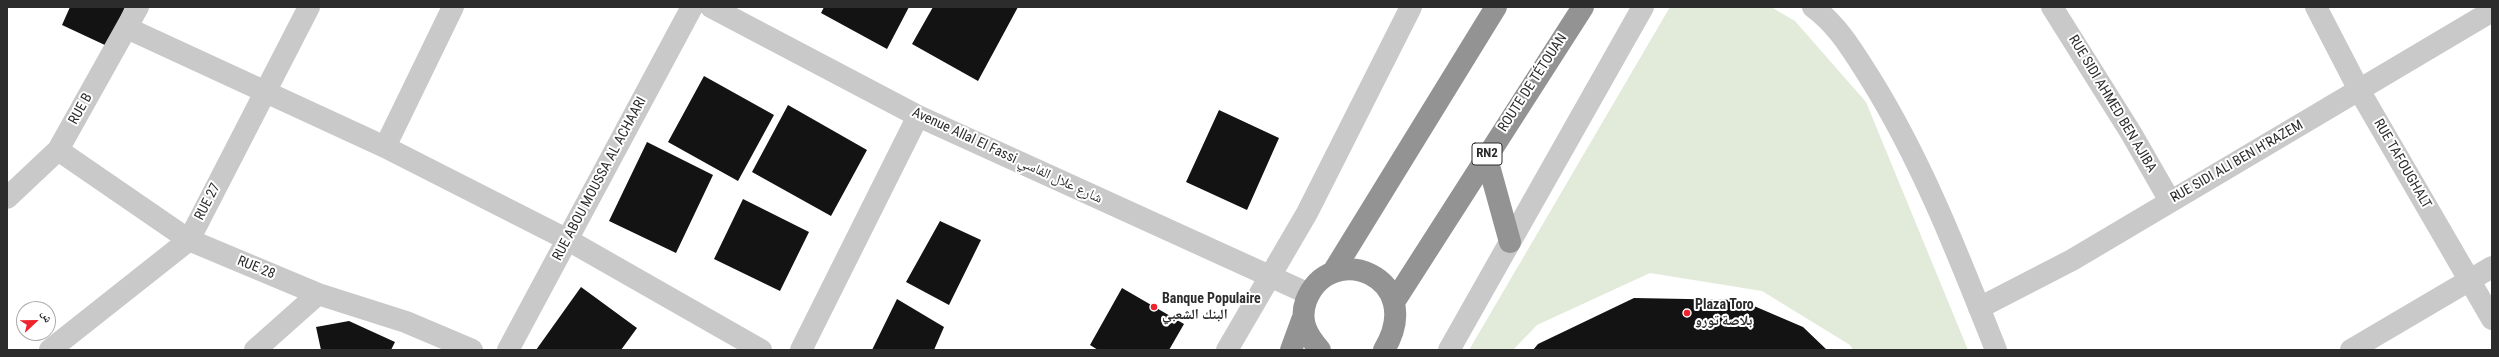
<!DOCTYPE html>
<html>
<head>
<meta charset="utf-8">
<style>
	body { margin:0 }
	#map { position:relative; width:2499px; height:357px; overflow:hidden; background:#fff; font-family:"Roboto Condensed","Noto Naskh Arabic",sans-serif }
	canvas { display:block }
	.frame { position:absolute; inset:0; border:8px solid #2c2c2c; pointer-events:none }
	.north { position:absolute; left:16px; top:301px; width:40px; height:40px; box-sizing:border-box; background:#fff; border:1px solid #ababab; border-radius:50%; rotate:68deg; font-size:11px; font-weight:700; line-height:16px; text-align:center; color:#2c2c2c }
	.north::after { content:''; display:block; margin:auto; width:14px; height:18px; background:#ef232c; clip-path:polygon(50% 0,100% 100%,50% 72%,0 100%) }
</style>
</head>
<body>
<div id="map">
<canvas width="2499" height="357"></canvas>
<div class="frame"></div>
<div class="north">ش</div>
</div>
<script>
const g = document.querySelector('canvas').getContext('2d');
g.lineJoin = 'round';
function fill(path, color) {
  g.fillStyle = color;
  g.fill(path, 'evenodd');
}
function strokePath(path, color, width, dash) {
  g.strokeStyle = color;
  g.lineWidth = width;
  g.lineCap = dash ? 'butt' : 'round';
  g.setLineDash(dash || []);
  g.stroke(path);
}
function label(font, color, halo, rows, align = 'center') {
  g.font = font + ' "Roboto Condensed","Noto Naskh Arabic",sans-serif';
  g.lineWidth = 4;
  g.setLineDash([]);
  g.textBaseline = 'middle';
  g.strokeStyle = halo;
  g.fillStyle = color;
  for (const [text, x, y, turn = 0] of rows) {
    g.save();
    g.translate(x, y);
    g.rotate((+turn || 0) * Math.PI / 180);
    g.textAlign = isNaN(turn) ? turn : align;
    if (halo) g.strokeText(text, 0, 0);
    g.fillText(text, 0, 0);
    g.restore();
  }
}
fill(new Path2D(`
	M1670 7H1771L1795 21 1866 102 1968 350H1853L1850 345 1762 291 1650 273 1537 325 1513 350H1469Z`), '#e2ebd9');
fill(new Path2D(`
	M70 7H125L107 46 62 25Z
	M824 7H909L887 49 821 13Z
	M933 7H1018L978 81 912 44Z
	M704 76 774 115 738 181 668 142Z
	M788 105 867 150 831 216 752 172Z
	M1219 110 1279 138 1247 210 1186 182Z
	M647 142 713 175 676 253 609 221Z
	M743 199 809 232 780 291 714 259Z
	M940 221 981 240 949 305 906 282Z
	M581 287 637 328 621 350H536Z
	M1122 288 1184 324 1169 350H1098L1090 345Z
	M1634 298 1740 300 1803 327 1827 350H1533L1538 344Z
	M897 299 944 327 934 350H872Z
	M349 321 395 342 391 350H321L316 327Z`), '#131313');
strokePath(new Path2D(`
	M711 7 918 116 1309 294
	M1813 7C1838 25 1854 53 1870 78 1923 163 1959 257 1996 350
	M2052 7 2131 133 2170 201
	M2316 7 2359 90 2492 319
	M127 28 385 147 568 240 761 350
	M385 147 453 7
	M58 150 189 240 318 294 406 322 472 350
	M7 198 58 150 138 7
	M1979 308 2072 260 2492 11
	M50 350 189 240 309 7
	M255 350 318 294
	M508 350 692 7
	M801 350 918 116
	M1227 350 1307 213 1411 7
	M1449 350 1643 7
	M2351 350 2492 267`), '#c9c9c9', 22);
strokePath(new Path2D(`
	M1486 155 1510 242
	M1333 272 1496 7
	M1394 302 1583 7
	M1291 350 1302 320
	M1320 350C1307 335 1299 321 1306 301 1330 238 1428 277 1384 350`), '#939393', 22);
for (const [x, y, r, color] of [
	[1154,307,4,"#ef232c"],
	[1687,313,4,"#ef232c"]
]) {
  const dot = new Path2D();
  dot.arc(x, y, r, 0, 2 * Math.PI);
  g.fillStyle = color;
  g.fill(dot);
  strokePath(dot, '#fff', 1.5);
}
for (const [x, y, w] of [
	[1487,154,30]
]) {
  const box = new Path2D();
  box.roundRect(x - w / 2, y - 11, w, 22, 3);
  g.fillStyle = '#fff';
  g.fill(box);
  strokePath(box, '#2c2c2c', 1);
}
label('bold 13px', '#2c2c2c', null, [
	["RN2",1487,154]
]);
label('14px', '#2c2c2c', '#fff', [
	["ROUTE DE TÉTOUAN",1533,83,-57],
	["RUE SIDI AHMED BEN AJIBA",2112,104,59],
	["RUE B",81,109,-61],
	["Avenue Allal El Fassi شارع علال الفاسي",1007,156,25],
	["RUE SIDI ALI BEN H'RAZEM",2237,162,-30],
	["RUE TAFOUGHALT",2402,164,60],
	["RUE ABOU MOUSSA AL ACHAARI",600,179,-62],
	["RUE 27",208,202,-63],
	["RUE 28",256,268,22]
]);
label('bold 14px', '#2c2c2c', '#fff', [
	["Banque Populaire",1162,299],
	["البنك الشعبي",1162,315],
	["Plaza Toro",1695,305],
	["بلاصة تورو",1695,321]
], 'left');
</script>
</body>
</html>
